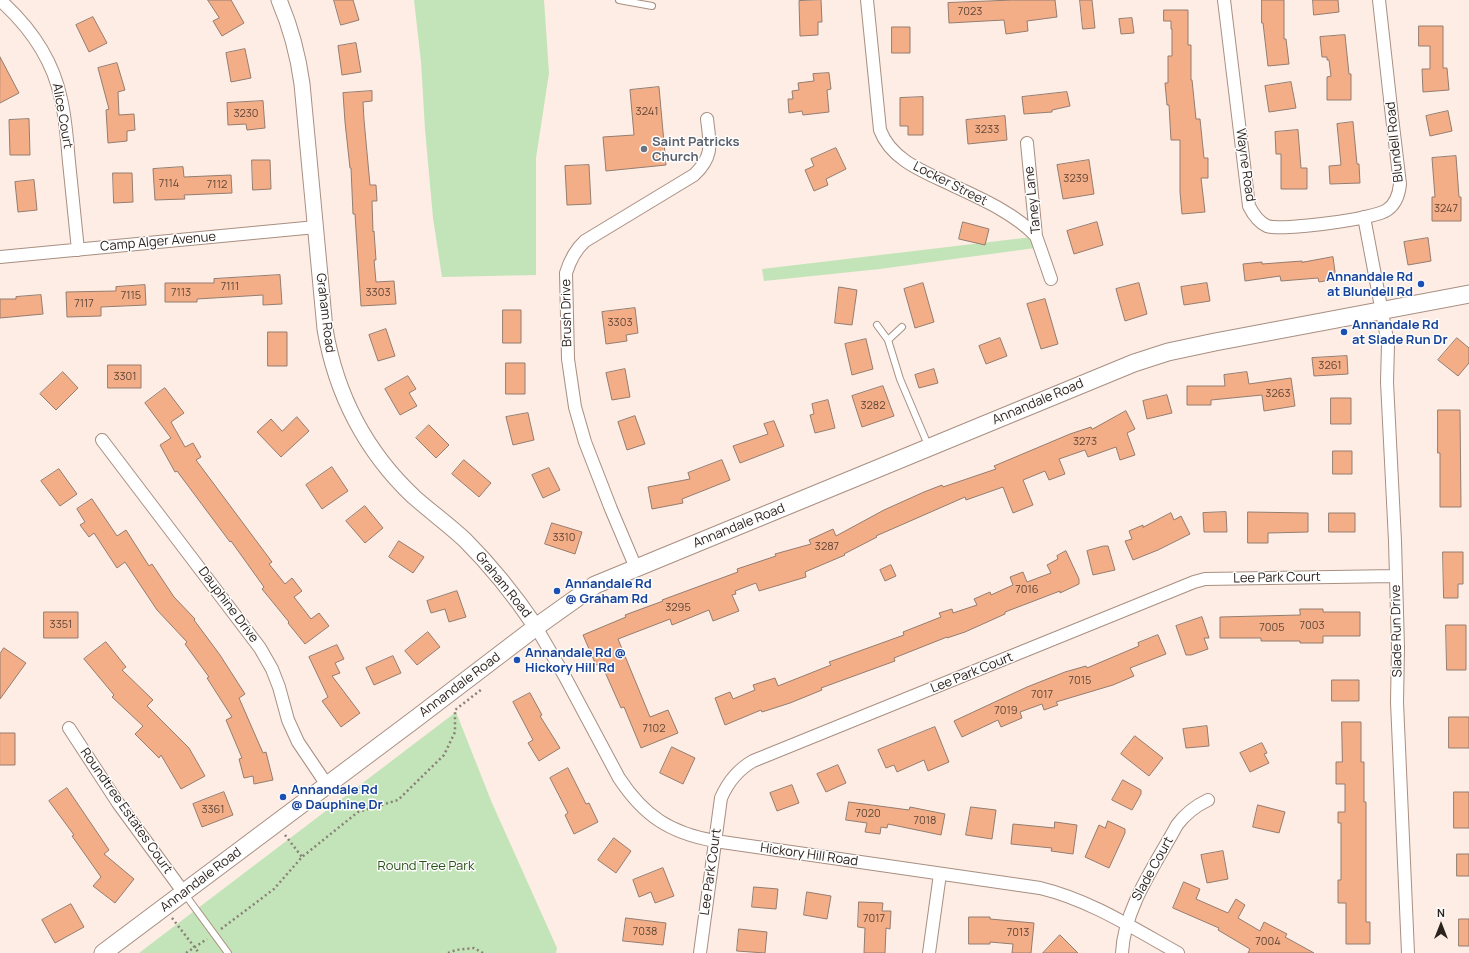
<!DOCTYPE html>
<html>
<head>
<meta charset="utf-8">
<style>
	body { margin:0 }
	#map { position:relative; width:1469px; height:953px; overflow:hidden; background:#fdede4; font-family:Manrope,sans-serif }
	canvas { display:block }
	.north { position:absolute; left:1421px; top:905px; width:40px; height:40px; -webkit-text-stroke:3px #fdfdfd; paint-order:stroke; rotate:0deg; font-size:11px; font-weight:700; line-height:16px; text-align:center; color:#2d231e }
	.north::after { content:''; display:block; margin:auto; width:14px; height:18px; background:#2d231e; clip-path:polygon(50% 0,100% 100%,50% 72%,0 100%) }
</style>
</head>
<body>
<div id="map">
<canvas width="1469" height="953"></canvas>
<div class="north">N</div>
</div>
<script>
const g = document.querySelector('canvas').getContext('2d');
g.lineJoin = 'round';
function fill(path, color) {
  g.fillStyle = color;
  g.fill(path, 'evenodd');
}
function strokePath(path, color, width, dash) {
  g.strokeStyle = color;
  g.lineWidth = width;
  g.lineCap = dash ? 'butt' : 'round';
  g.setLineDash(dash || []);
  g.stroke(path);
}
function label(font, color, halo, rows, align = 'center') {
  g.font = font + ' Manrope,sans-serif';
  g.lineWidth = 3;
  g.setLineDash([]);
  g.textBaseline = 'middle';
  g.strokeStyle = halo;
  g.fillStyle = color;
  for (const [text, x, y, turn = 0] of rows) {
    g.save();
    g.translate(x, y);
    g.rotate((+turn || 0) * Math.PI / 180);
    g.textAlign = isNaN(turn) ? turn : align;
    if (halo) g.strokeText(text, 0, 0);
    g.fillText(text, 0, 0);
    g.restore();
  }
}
fill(new Path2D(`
	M414 0H544L549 73 536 158V275L442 277 433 218 425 129 421 62Z
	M1032 237 1035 248 880 269 764 281 762 269Z
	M456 712 492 803 557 948 556 953H139Z`), '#c3e4b8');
const building = new Path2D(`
	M208 0H231L244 23 222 36 213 21 219 18Z
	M334 0H353L359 20 341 25Z
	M821 0 822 22H818V35L800 36 799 1Z
	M1013 0H1055L1057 17 1027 21 1028 31 1006 34 1004 20 949 23 948 3Z
	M1080 0H1092L1095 28 1083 29Z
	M1262 0H1284V39H1286L1289 64 1268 66 1263 23H1262Z
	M1313 0H1338L1339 12 1314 15Z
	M1164 10H1188V45H1191V80H1192L1196 119H1200L1204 158H1208V178H1201L1205 212 1182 214 1180 192V140H1171L1169 105H1167L1165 83H1168V56H1172V29H1171V21H1164Z
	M93 17 107 43 89 52 76 25Z
	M1132 18 1134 33 1121 34 1119 19Z
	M1419 26H1443V68H1447L1449 90 1423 92 1422 69H1430V46H1419Z
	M892 27H910V53H892Z
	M1345 35 1349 74H1351V100H1327V77L1331 76 1329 60H1327V57H1322L1320 37Z
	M356 43 361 72 342 75 338 46Z
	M245 49 251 78 231 82 226 53Z
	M0 57 19 93 0 103Z
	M117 63 125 90 118 92 119 115 134 114 135 130 127 131V141L108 143 106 110 109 109 98 68Z
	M829 73 831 89 827 90 829 112 803 115 802 111 789 113 788 99H793L792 91 799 90 798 83 814 81 813 74Z
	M1291 82 1296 108 1269 112 1265 86Z
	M659 87 666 165 606 171 603 137 634 135 630 90Z
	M372 91V101L363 102 364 120 370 185H376L377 201H372L373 232 374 231 376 260H374L376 282 394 281 396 304 361 306 355 214H353L351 168H350L345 122 343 93Z
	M1067 92 1070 106 1052 110V112L1024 114 1022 97Z
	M923 97V135H908V126H900V98Z
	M263 101 265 128 247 130 246 124 228 125 227 103Z
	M1448 111 1452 131 1430 136 1426 116Z
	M1005 116 1007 140 968 144 966 120Z
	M29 119 30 155H10L9 120Z
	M1353 122 1357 164H1359L1360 183 1330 184 1329 166 1341 165 1337 124Z
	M1298 130 1301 168H1307V189H1281V154H1276L1275 132Z
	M836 148 846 169 826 179 828 185 814 191 805 170 814 166 811 159Z
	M1456 156 1459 197H1461V221H1432V197H1435L1432 158Z
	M252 160H270L271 189 253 190Z
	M1089 160 1094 194 1063 199 1057 165Z
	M589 165 591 204 567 205 565 166Z
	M183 167 184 177 231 175 232 193 184 195 185 199 155 200 153 169Z
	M113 173H132L133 202 114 203Z
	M34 180 37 210 18 212 15 182Z
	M963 222 989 229 985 245 959 239Z
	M1097 222 1103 245 1074 254 1067 231Z
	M1428 238 1431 261 1408 265 1404 242Z
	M1333 257 1336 279 1319 282 1318 278 1281 281 1280 276 1245 281 1243 264 1262 262V264L1302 261V262Z
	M280 275 282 304 263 305V295L197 299V302H165V283H214V279Z
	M923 283 934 322 915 328 904 289Z
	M1139 283 1147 314 1125 321 1116 289Z
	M1207 283 1210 301 1184 305 1181 287Z
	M145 285 146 305 101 307V316L67 317 66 292 116 291V287Z
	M839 287 857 290 852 325 835 323Z
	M41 295 43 314 0 318V299H16V297Z
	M1045 299 1058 344 1041 349 1027 304Z
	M635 308 638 333 626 335 627 341 606 344 602 312Z
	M503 310H521V343H503Z
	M386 329 395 356 378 361 369 335Z
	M268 332H287V366H268Z
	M1000 338 1007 356 986 364 979 346Z
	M1457 338 1469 348V363L1458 376 1438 360Z
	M866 339 873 369 852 375 845 344Z
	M1347 356 1348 374 1314 376 1312 358Z
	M506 363H525V394H506Z
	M108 365H141V388H108Z
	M625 369 630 397 612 400 606 373Z
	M934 369 938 383 919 388 915 375Z
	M63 372 78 388 56 410 40 394Z
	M1247 372 1249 384 1291 378 1295 406 1264 411 1262 395 1211 400V405H1187V386H1225L1224 375Z
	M408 376 416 389 409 393 417 406 400 415 385 389Z
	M883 386 894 416 862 427 852 396Z
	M165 388 184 413 171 422 185 447 193 443 201 457 196 460 272 562 269 564 285 584 292 578 302 591 294 597 311 619 319 613 329 626 305 644 288 623 289 622 262 589 264 587 231 541 230 542 177 471 175 472 160 445 171 438 145 403Z
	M1167 395 1172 413 1147 419 1143 401Z
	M1331 398H1351V424H1331Z
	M828 400 835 428 815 433 810 415 814 414 812 404Z
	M1438 410H1460L1461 507H1440V453H1438Z
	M1126 411 1135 429 1127 433 1135 455 1120 460 1116 447 1088 457 1085 450 1059 459 1065 474 1049 480 1045 471 1023 480 1033 505 1013 513 1003 487 966 500 965 497 876 536 877 537 844 554 845 555 805 572 806 577 759 591 756 583 735 591 736 594 732 595 739 611 713 621 709 610 672 625 670 619 618 639 650 717 668 710 678 733 641 748 624 707 621 708 601 663 596 665 583 635 626 617 625 615 663 601 662 600 738 572 737 569 776 556 775 554 811 544 809 540 833 529 836 536 884 510 924 492 942 485 943 487 996 469 994 466 1070 434 1091 427 1092 429Z
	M528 413 534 440 513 445 506 417Z
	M635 416 645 444 627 450 618 422Z
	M297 417 309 431 281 457 257 432 271 419 282 431Z
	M774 421 784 446 740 463 733 446 768 434 764 424Z
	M429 425 449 445 436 458 416 438Z
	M1333 451H1352V474H1333Z
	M464 460 491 483 479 497 452 474Z
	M722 460 730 480 682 499 683 503 652 509 648 487 690 479 688 473Z
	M332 467 348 491 322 509 306 485Z
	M549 468 560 490 543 498 532 475Z
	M59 469 77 494 60 506 41 481Z
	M92 499 117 536 126 530 149 566 152 564 174 597 195 619 194 620 220 655 245 694 239 698 263 753 266 752 273 780 254 784 253 776 244 778 239 759 242 758 226 720 232 717 207 678 209 677 185 644 187 642 157 610 125 562 117 568 94 533 89 537 80 525 85 522 77 509Z
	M365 506 383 528 365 543 346 521Z
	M1226 512 1227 532H1204L1203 513Z
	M1248 512 1308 513V532L1268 533V543H1248Z
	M1171 513 1174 520 1181 516 1190 534 1158 550 1133 560 1125 541 1132 539 1129 531 1143 525V527Z
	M1329 513H1355V532H1329Z
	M552 523 582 532 575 554 545 544Z
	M399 541 424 557 413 573 389 557Z
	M1104 546H1108L1115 570 1093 575 1087 551Z
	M1066 551 1079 579V584L1060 593V591L1005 612V614L965 632 947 638V637L894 658 895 661 821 688 822 690 790 703 762 712 761 710 725 725 715 698 730 692 733 699 755 690 753 685 775 678 778 686 831 665 829 662 904 635 903 632 941 617 939 613 952 609 953 613 977 605 974 599 990 592 991 595 1013 585 1010 577 1023 572 1027 582 1051 573 1047 565 1058 559 1057 556Z
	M1443 552H1463V584H1458V598H1444Z
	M891 565 896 576 885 581 880 570Z
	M457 591 466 617 449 622 445 609 431 613 427 601Z
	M1300 609H1323V612H1360V636H1323V643H1300V641H1261V638H1220V617L1300 615Z
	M44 612H78V638H44Z
	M1202 617 1209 638H1204L1208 649 1191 655H1186L1176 626Z
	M1446 625H1466V670H1447Z
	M428 632 440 647 417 665 405 651Z
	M1158 635 1166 654 1130 668 1134 676 1113 685 1056 702 1058 705 1044 710 1042 704 1020 712 1022 718 1001 727 998 720 962 737 954 721 1027 687 1065 672 1086 666 1087 668 1139 646 1138 643Z
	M106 642 126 667 122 670 153 700 147 706 189 748 205 776 181 789 161 755 159 758 135 734 143 726 112 697 114 695 84 659Z
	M337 645 344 659 335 663 340 673 332 676 360 713 341 727 322 701 328 697 309 657Z
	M4 648 26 663 0 699V654Z
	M393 656 401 673 374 685 366 668Z
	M1332 680H1359V701H1332Z
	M530 693 542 715 540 716 560 748 539 761 528 743 533 740 513 702Z
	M1449 717H1469V748H1449Z
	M1342 722H1361V762H1364V802H1366V922H1370V944H1346V903H1338V880H1341V823H1338V812H1345V784H1336V762H1342Z
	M1207 726 1209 746 1186 748 1183 729Z
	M935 727 949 762 928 771 924 760 897 772 894 765 886 768 878 750Z
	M0 733H15V765H0Z
	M1135 736 1163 758 1149 776 1121 754Z
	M1262 743 1267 753 1264 754 1269 763 1250 772 1240 753Z
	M672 747 695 758 683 784 660 773Z
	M838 765 846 783 826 792 817 774Z
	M568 768 586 804 589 803 598 822 574 834 565 815 568 813 550 778Z
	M1123 780 1141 790V794L1132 810 1112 800Z
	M792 785 799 803 777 811 770 793Z
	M67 788 109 850 104 854 134 879 115 903 93 886 101 877 72 836 74 835 49 801Z
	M224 792 233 815 202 827 193 804Z
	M1454 792H1469V828H1454Z
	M849 802 909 810 910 807 945 814 941 835 888 824 887 828 881 827 880 834 865 832 867 823 846 820Z
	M1258 805 1285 812 1279 833 1253 827Z
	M971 807 996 810 992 839 966 835Z
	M1108 821 1125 829V833L1109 868 1085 857 1099 825 1105 828Z
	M1055 822 1077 825 1073 854 1051 851 1052 848 1011 844 1013 824 1054 828Z
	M614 838 631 851 616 873 598 860Z
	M1223 851 1228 879 1207 883 1201 855Z
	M1457 854H1469V876H1457Z
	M663 868 674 896 655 903 651 892 639 897 633 880Z
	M1184 882 1200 889 1196 899 1228 913 1236 899 1245 905 1238 918 1260 931 1264 922 1287 934 1285 937 1314 953H1248L1250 949 1218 930 1219 928 1173 908Z
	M754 887 778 889 776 909 752 907Z
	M807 892 831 896 827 919 804 915Z
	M859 902 883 903 882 911H891L890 929 886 928 885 953H864L865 928 858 927Z
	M71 904 84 927 55 943 42 920Z
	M969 917H990V919L1034 923 1031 953H1012L1013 944 990 942V944H969Z
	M626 918 666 923 663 945 623 941Z
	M1459 919H1469V946H1459Z
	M739 929 767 932 765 953 737 951Z
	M1060 935 1078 953H1043Z`);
fill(building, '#f4ae87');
strokePath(building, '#947c6f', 1);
const service = new Path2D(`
	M619 0 652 6
	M877 325 888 340 900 379 928 445
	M888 340 902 327
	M184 893 228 953`);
const minor = new Path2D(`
	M0 0C29 26 53 60 61 99 66 120 67 141 69 162 72 191 75 221 78 250
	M867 0 880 130C892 162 928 173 956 187 984 200 1015 214 1036 236
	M1224 0 1249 206C1253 214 1258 222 1267 226 1282 231 1374 219 1387 210 1396 204 1399 194 1400 184L1392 117 1379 0
	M1027 143 1036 236 1051 279
	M1364 217 1388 344 1387 382 1395 541 1398 648 1397 702 1408 953
	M0 257 316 227
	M102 440 260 648 272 669 279 687 288 720 298 742 327 785
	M636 568 611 509 585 442 575 407 568 359 566 273C570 260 575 250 585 241L694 175C714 156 710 144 707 119
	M536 627 564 675 619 778C644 816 670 833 715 841L1040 888C1090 900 1133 928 1178 953
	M69 728 118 803 184 893
	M700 953 721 798C728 782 737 770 753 761L1194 582 1205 579 1396 576
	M929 953 940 874
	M1122 953C1124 908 1156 864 1177 825 1186 813 1195 806 1208 800`);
const tertiary = new Path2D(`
	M279 0C291 28 298 55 302 84L325 329C336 394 366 452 414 497 431 512 449 525 465 540 492 567 515 596 536 627`);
const secondary = new Path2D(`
	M103 953 414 720 536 627 595 585 1134 363 1168 352 1215 342 1469 294`);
strokePath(service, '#a88f82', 8);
strokePath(minor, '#a88f82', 14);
strokePath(tertiary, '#a88f82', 17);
strokePath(secondary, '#a88f82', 19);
strokePath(new Path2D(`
	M285 835 302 857
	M172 918 199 953
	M221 929 274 889 302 857 358 812 398 800 444 755 455 732V710L482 689
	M186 953 207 939
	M448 953 456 950 474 948 483 953`), '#8b7f78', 2.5, [2, 3]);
strokePath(service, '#fff', 6);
strokePath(minor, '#fff', 12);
strokePath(tertiary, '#fff', 15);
strokePath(secondary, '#fff', 17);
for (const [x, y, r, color] of [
	[644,149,4,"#6b7280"],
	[1421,284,4,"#1a4fb4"],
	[1344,332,4,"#1a4fb4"],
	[557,591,4,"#1a4fb4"],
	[517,660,4,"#1a4fb4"],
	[283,797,4,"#1a4fb4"]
]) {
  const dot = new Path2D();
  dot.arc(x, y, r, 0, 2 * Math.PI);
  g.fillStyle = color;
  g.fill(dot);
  strokePath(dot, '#fdfdfd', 1.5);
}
label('11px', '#5f4638', null, [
	["7023",970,12],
	["3241",647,112],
	["3230",246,114],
	["3233",987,130],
	["3239",1076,179],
	["7114",169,184],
	["7112",217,185],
	["3247",1446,209],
	["7111",230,287],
	["7113",181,293],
	["3303",378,293],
	["7115",131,296],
	["7117",84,304],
	["3303",620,323],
	["3261",1330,366],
	["3301",125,377],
	["3263",1278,394],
	["3282",873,406],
	["3273",1085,442],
	["3310",564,538],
	["3287",827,547],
	["7016",1027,590],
	["3295",678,608],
	["3351",61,625],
	["7003",1312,626],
	["7005",1272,628],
	["7015",1080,681],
	["7017",1042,695],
	["7019",1006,711],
	["7102",654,729],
	["3361",213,810],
	["7020",868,814],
	["7018",925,821],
	["7017",874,919],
	["7038",645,932],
	["7013",1018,933],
	["7004",1268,942]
]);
label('13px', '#2d231e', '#fdfdfd', [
	["Alice Court",62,116,80],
	["Blundell Road",1395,142,-96],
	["Wayne Road",1245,165,82],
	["Locker Street",950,184,27],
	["Taney Lane",1033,200,-96],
	["Camp Alger Avenue",158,242,-5],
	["Graham Road",325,313,83],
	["Brush Drive",567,313,-91],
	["Annandale Road",1038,402,-23],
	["Annandale Road",739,526,-22],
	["Lee Park Court",1277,578,-1],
	["Graham Road",503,585,51],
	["Dauphine Drive",228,605,53],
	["Slade Run Drive",1397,631,-91],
	["Lee Park Court",972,673,-22],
	["Annandale Road",460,685,-37],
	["Roundtree Estates Court",126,811,55],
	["Hickory Hill Road",809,855,8],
	["Slade Court",1153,869,-61],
	["Lee Park Court",711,872,-82],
	["Annandale Road",201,880,-37]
]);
label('bold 13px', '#5b616d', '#fdfdfd', [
	["Saint Patricks",652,142],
	["Church",652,157]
], 'left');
label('bold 13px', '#164399', '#fdfdfd', [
	["Annandale Rd",1413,277,"right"],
	["at Blundell Rd",1413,292,"right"],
	["Annandale Rd",1352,325],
	["at Slade Run Dr",1352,340],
	["Annandale Rd",565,584],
	["@ Graham Rd",565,599],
	["Annandale Rd @",525,653],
	["Hickory Hill Rd",525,668],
	["Annandale Rd",291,790],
	["@ Dauphine Dr",291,805]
], 'left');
label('13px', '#285215', '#fdfdfd', [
	["Round Tree Park",426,866]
]);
</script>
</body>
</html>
